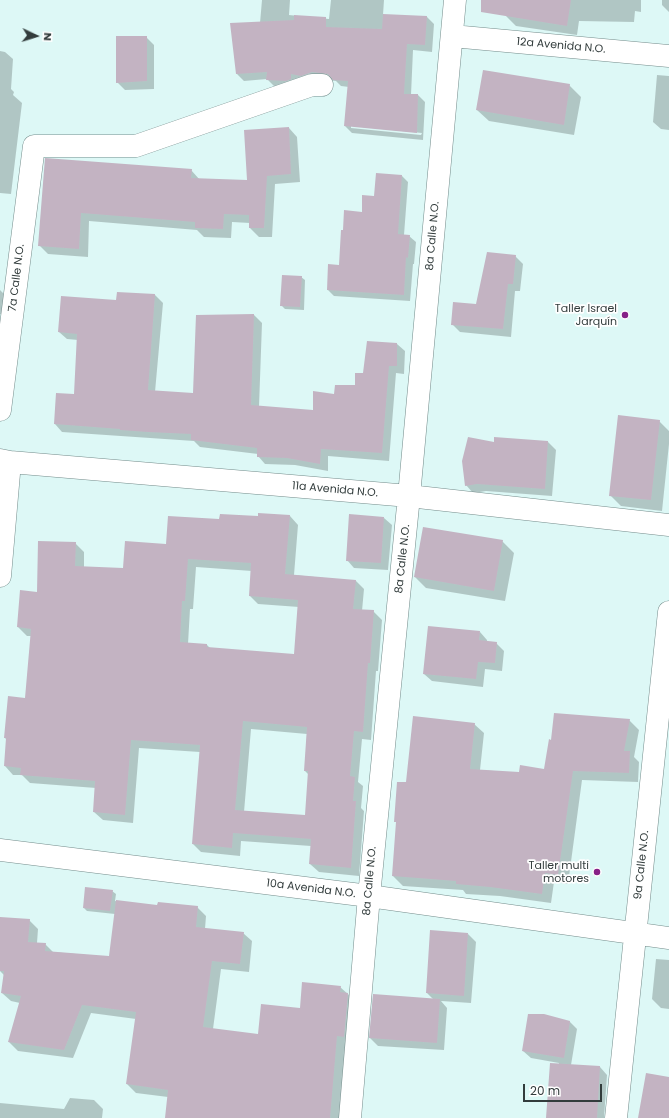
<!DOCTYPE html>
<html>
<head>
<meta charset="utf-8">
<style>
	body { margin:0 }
	#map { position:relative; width:669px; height:1118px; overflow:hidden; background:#ddf8f6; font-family:Poppins,sans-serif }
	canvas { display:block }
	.north { position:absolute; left:16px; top:16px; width:40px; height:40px; -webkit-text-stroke:3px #fff; paint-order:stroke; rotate:94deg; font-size:11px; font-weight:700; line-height:16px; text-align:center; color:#323c3c }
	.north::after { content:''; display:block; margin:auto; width:14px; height:18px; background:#323c3c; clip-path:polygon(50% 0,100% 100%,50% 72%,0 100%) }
	.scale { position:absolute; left:523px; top:1084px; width:79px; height:18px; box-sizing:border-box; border:2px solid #323c3c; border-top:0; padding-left:5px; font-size:12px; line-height:14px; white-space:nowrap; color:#323c3c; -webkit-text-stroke:3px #fff; paint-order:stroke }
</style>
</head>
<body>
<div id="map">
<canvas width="669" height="1118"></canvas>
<div class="north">N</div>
<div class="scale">20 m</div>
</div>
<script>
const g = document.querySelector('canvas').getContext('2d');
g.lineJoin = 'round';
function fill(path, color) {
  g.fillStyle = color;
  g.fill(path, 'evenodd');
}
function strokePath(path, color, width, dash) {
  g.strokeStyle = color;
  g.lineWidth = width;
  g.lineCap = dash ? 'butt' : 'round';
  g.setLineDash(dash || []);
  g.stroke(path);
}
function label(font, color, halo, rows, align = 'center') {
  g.font = font + ' Poppins,sans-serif';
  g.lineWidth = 3.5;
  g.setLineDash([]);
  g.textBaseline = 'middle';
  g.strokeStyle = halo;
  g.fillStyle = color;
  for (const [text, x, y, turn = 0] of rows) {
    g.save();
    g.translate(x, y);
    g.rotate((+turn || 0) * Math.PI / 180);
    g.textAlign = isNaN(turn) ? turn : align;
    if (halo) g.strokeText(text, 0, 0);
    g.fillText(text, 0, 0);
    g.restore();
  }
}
fill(new Path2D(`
	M262 0H290L289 15 329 19 331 0H384L383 15 427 17 434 24 432 52 413 50 411 95H418L425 102 423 140 352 133 345 126 349 87 341 86 336 81 320 79 275 87 267 79 244 81 237 74 232 24 260 23ZM351 126 422 133 421 135 351 128Z
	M508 0H641V12L635 11 634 22 579 21 577 35 516 26 506 16Z
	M662 0H669V12L662 5Z
	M146 37 154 45V89L125 90 117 82Z
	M0 51 5 52 13 59 11 89 14 92 13 95 22 103 11 194 0 193Z
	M657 75 669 76V130L661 129 653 122Z
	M569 85 581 97 574 135 489 121 477 110Z
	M289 128 297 137 300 182 275 184 272 237H259L250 228V223L232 222 231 238 204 237 197 230 89 221 88 257 48 254 40 246 46 160 191 170 200 180 248 181Z
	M402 176 408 182 404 235 409 236 416 242 414 264H413L410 301 334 296 328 290 363 213 375 197Z
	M515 256 523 264 520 291H515L511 337 460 332 452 324 477 305Z
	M301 277 305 280 304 310 285 309 282 306Z
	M0 290 5 295 4 315 0 314Z
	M155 295 163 303 155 392 194 394 197 316 254 315 262 323 259 407 314 411 335 395 356 386 364 374 397 344 405 351 404 374 396 373 389 461 328 456V471L295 465 265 464 258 456V454L200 447 194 441 62 432 55 424 75 395 78 340 67 339 59 332 117 301Z
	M659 421 669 431V444L662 511 621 506 610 495Z
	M495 438 548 442 556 450 552 496 486 491 473 493 466 485 494 443Z
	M290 516 298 525 294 575 356 581 364 589 362 611H373L382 620 378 671H376L371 740 362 739 358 782 363 786 361 808 364 811 359 876 319 872 310 864 311 846 241 841 240 856 201 852 193 844 200 752 139 748 133 823 103 820 94 812 96 788 30 783 22 775H13L5 766 7 740 5 738 26 699 32 636H27L18 627 38 593 75 543 84 552V568L124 569 167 545 220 520ZM196 567 252 571 250 596 258 604 299 607 295 655 210 648 207 645 188 644 190 609H193ZM251 729 307 734 305 771 309 775 306 816 244 812Z
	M384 518 392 525 388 570 354 568 347 560Z
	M502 541 514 553 505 601 426 588 415 577Z
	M480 632 487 640V642L496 643 504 651 502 671 485 669 483 687 432 681 424 674Z
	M629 720 639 730 634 757 639 762 638 782 582 780 568 884 554 882 551 903 500 896 466 894 463 890 403 886 393 876 397 824 396 822 407 783 474 724 484 733 480 770 520 773 545 770 552 741Z
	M112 891 116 894 115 901 158 907H197L206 916 205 929 243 933 252 941 249 972 221 969 213 1029 259 1035 301 1009 340 987 357 1002 339 1118H166L168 1097 136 1093 127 1084 136 1019 91 1013 73 1058 18 1051 9 1042 20 1003 11 1001 2 993 5 976 0 971V959L29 920 38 929 37 943 45 944 53 952 110 957 115 914 87 911 84 908Z
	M468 934 476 942 471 1003 441 1001 447 1008 444 1050 378 1046 370 1038 374 995 434 1000 427 993Z
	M656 959 669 960V1009L661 1008 652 999Z
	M569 1021 577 1029 571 1065 600 1067 607 1075 604 1118H547L559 1063 531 1058 523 1051Z
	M70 1098 94 1100 103 1109 102 1118H0V1103L64 1109Z`), '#0003');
fill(new Path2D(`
	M481 0H571L567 26 481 12Z
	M383 14 427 16 425 45 407 44 404 94H418L417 133 344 126 348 81 333 80 328 74 312 72 301 76 291 74V79L286 81 266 80 267 72 236 74 230 23 294 20V15L326 17V27L382 29Z
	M116 36H147V81L116 83Z
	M483 70 570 84 564 125 476 110Z
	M289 127 291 174 267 176 264 228H249V215L224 214 223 229 195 228V222L81 213 79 249 38 246 45 158 192 169 191 178 247 180 244 130Z
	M376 173 402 175 398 234 410 235 408 258 406 257 404 295 327 290 328 264 339 265 341 230H343L344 210 362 212V195L374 196Z
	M487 252 516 255 513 284H508L503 329 451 325 453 302 476 304Z
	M282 275 302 276 300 307 280 306Z
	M117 292 155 294 148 390 193 393 196 315 254 314 251 405 313 410V391L334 394 335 385H355V373H363L367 341 397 343V366H389L382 453 321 449 320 464 287 458 257 457V448L191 440V434L148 432 120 430V429L54 424 56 393 74 394 77 334 58 332 61 296 116 300Z
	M618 415 660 420 651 500 609 496Z
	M468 437 494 442V437L548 441 545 489 477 484 465 486 462 461Z
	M258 513 290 515 285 574 356 580 353 609 374 610 370 663H368L363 732 354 731 350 776 355 777 353 801H356L351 868 309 864 311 839 233 833 232 848 192 844 200 745 131 740 125 815 93 812 95 781 20 775 21 768 4 766 6 738H4L8 696 25 698 31 629 17 627 20 590 37 592 38 541 76 542 75 566 123 568 125 541 166 544 168 516 219 519 220 514 258 516ZM188 559 251 563 249 596 298 600 294 654 207 647V644L180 642 182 601H185ZM243 721 307 727 304 771H308L305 815 235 810Z
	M349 514 384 517 381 563 346 561Z
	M423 527 503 540 494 591 414 577Z
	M428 626 480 631 479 640 497 642 495 663 478 662 476 679 423 674Z
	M554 713 630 719 624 751H630L629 773 573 771 558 875 545 873 542 894 490 887 456 884V881L392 876 396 822H394L397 782H406L413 716 475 723 470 769 519 772 520 765 544 769 549 739 551 740Z
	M85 887 113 890 110 911 83 908Z
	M116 900 157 905 158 902 198 906 196 927 244 932 240 964 212 961 203 1027 258 1034 261 1004 300 1008 302 982 341 986 340 992 348 993 344 1037 337 1036 330 1118H165L168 1090 126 1084 136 1012 82 1005 64 1050 8 1042 21 996 1 993 4 971H0V917L30 919 28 942 46 943 45 951 109 956Z
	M430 930 468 933 464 996 426 993Z
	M373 994 440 999 437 1043 369 1038Z
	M528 1014H544L570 1021 564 1058 522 1051Z
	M550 1063 600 1066 597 1118H546Z
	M646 1073 669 1077V1118H638Z`), '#c3b3c2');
const minor = new Path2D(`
	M452 36 669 56
	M0 410 34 146H136L312 85H322
	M0 460 10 462 409 496 669 525
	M0 576 10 462
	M0 850 369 896 669 938
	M350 1118 369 896 409 496 455 0
	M616 1118 669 612`);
strokePath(minor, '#748c8b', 23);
strokePath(minor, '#fff', 22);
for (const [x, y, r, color] of [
	[625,315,4,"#872087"],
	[597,872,4,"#872087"]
]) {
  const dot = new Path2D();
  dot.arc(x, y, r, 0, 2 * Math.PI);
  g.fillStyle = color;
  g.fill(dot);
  strokePath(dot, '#fff', 1.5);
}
label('11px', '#323c3c', '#fff', [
	["12a Avenida N.O.",561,46,5],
	["8a Calle N.O.",433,236,-85],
	["7a Calle N.O.",17,278,-83],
	["11a Avenida N.O.",335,490,5],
	["8a Calle N.O.",403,559,-84],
	["9a Calle N.O.",642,865,-84],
	["8a Calle N.O.",370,881,-85],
	["10a Avenida N.O.",311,889,7]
]);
label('11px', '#323c3c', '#fff', [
	["Taller Israel",617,309],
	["Jarquín",617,322],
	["Taller multi",589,866],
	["motores",589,879]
], 'right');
</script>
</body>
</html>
